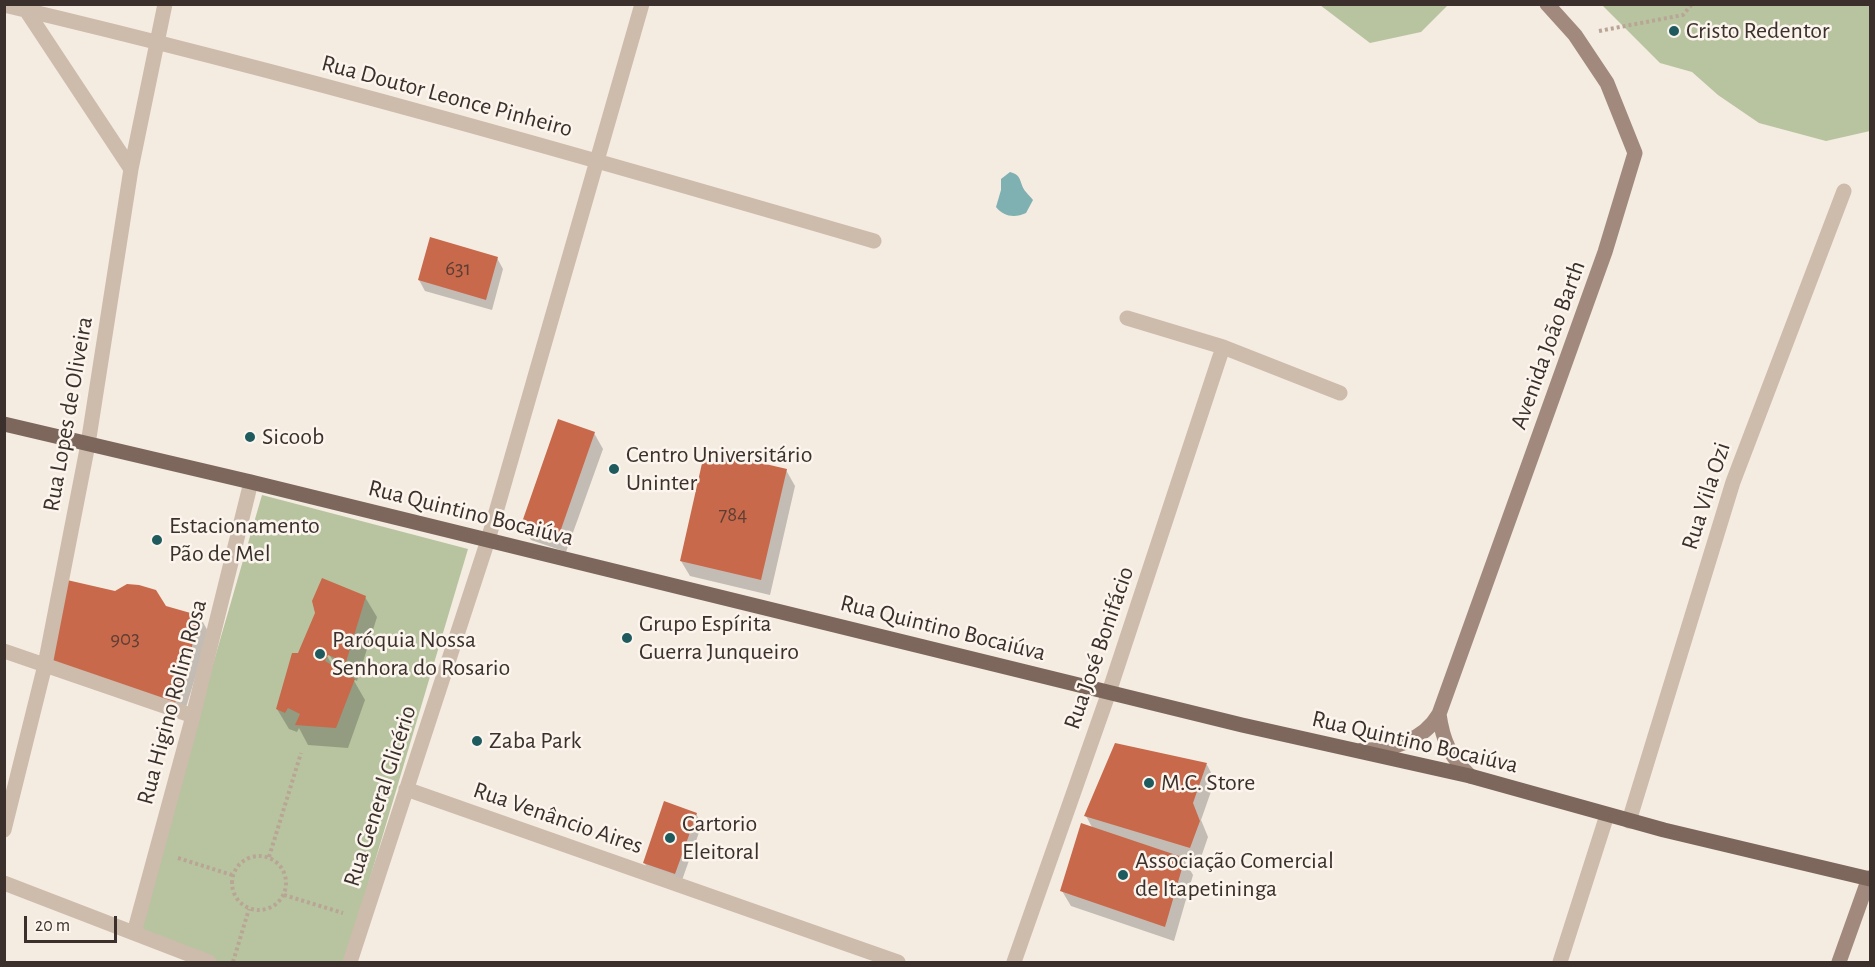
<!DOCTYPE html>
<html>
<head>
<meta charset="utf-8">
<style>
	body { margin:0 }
	#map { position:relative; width:1875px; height:967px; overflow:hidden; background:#f4ebe1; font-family:"Alegreya Sans",sans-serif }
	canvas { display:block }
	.frame { position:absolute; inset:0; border:6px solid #3b302b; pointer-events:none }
	.scale { position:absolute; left:24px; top:916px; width:93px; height:27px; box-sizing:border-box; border:3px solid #3b302b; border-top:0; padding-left:8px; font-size:18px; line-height:21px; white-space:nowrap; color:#3b302b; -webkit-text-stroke:4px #fbf5ee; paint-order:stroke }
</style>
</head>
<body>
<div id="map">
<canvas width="1875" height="967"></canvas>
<div class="frame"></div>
<div class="scale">20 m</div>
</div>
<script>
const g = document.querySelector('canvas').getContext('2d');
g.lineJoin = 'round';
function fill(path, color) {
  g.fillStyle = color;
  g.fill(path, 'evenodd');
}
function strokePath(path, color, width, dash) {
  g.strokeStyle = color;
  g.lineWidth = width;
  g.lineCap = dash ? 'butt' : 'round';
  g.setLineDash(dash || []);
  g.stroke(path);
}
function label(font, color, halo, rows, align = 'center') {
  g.font = font + ' "Alegreya Sans",sans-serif';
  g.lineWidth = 5;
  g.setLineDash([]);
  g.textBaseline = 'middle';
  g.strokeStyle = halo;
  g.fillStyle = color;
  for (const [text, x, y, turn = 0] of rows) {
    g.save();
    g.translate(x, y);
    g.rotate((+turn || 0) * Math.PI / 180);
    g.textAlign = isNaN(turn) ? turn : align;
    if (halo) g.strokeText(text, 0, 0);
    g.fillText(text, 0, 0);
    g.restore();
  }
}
fill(new Path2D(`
	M1320 5H1448L1421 32 1370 43Z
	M1602 5H1870V131L1826 141 1759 123 1718 95 1692 72 1660 63Z
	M262 495 468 549 345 962H218L136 930Z`), '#b8c4a0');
fill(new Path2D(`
	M1010 172C1023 175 1019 184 1026 192 1028 195 1031 197 1033 200L1026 213C1015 218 1004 217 996 207L1001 190V179Z`), '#7fb0b2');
fill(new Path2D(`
	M497 258 503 269 492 310 425 291 419 280Z
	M594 433 603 449 566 552 531 540 522 524Z
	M786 470 795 486 770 595 690 576 681 561Z
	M115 593 200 617 209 633 183 717Z
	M365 597 377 617 357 681 353 679 365 700 348 748 308 745 299 728 297 732 289 729 277 709 299 654ZM325 648 339 670 334 668 323 649Z
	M1116 745 1207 765 1215 780 1201 820 1208 837 1199 863 1183 858 1193 875 1174 941 1071 906 1062 891 1093 829 1086 816Z
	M696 814 702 824 681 883 650 873 644 862Z`), '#0003');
fill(new Path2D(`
	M430 237 498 257 486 300 418 280Z
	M558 419 595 432 558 538 521 525Z
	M705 450 787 469 761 580 680 561Z
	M322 578 366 596 346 662 328 655 325 661 355 679 336 728 295 725 300 714 288 708 285 713 276 709 292 653H298L315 613 312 601Z
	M67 580 115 591 127 584 139 585 156 590 166 606 201 616 175 703 51 662Z
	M1115 743 1207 763 1193 803 1200 821 1190 848 1084 816Z
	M664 801 697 813 675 874 643 863Z
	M1081 823 1185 858 1165 927 1060 891Z`), '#c8694b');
strokePath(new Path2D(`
	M1599 31 1683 15 1692 4
	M232 883a27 27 0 1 1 54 0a27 27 0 1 1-54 0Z
	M269 857 301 753
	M178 858 232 875
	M284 895 343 913
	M233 962 249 909`), '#b9a596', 4, [3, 3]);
strokePath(new Path2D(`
	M4 5C297 74 586 157 874 241
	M24 7 131 169
	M1127 318 1223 347 1340 393
	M4 651 193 716
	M406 789 898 962
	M1629 821 1733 482 1844 191
	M4 830 45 665 88 444 131 169 165 4
	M4 883 209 962
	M134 933 193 716 251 482
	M350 962 488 540 642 4
	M1014 962 1109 692 1223 347
	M1560 962 1607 815`), '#cdbbac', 15);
strokePath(new Path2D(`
	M1439 714C1443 742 1450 756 1470 776
	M1362 750C1391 751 1424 740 1439 714L1605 252 1635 153 1607 83 1575 35 1547 4
	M1839 962 1869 878`), '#a18a7d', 15);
strokePath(new Path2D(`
	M4 424 251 482 1242 725 1470 776 1664 830 1870 879`), '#7d675c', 15);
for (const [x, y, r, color] of [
	[1674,31,6,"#1f5a5e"],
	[250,437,6,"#1f5a5e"],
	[614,469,6,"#1f5a5e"],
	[157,540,6,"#1f5a5e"],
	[627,638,6,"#1f5a5e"],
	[320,654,6,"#1f5a5e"],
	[477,741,6,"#1f5a5e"],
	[1149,783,6,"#1f5a5e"],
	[670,838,6,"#1f5a5e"],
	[1123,875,6,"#1f5a5e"]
]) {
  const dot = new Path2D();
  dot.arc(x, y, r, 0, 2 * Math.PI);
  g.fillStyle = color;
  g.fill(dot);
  strokePath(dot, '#fbf5ee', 2);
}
label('21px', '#5e3e33', null, [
	["631",458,269],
	["784",733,515],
	["903",125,639]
]);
label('24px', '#3b302b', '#fbf5ee', [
	["Cristo Redentor",1686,31],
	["Sicoob",262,437],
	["Centro Universitário",626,455],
	["Uninter",626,483],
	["Estacionamento",169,526],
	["Pão de Mel",169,554],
	["Grupo Espírita",639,624],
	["Guerra Junqueiro",639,652],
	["Paróquia Nossa",332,640],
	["Senhora do Rosario",332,668],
	["Zaba Park",489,741],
	["M.C. Store",1161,783],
	["Cartorio",682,824],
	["Eleitoral",682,852],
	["Associação Comercial",1135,861],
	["de Itapetininga",1135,889]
], 'left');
label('24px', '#3b302b', '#fbf5ee', [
	["Rua Doutor Leonce Pinheiro",447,96,15],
	["Avenida João Barth",1548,345,-70],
	["Rua Lopes de Oliveira",68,414,-80],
	["Rua Vila Ozi",1706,496,-72],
	["Rua Quintino Bocaiúva",471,513,14],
	["Rua Quintino Bocaiúva",943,628,14],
	["Rua José Bonifácio",1099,648,-71],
	["Rua Higino Rolim Rosa",172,702,-75],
	["Rua Quintino Bocaiúva",1415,742,13],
	["Rua General Glicério",380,796,-72],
	["Rua Venâncio Aires",558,818,19]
]);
</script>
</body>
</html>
